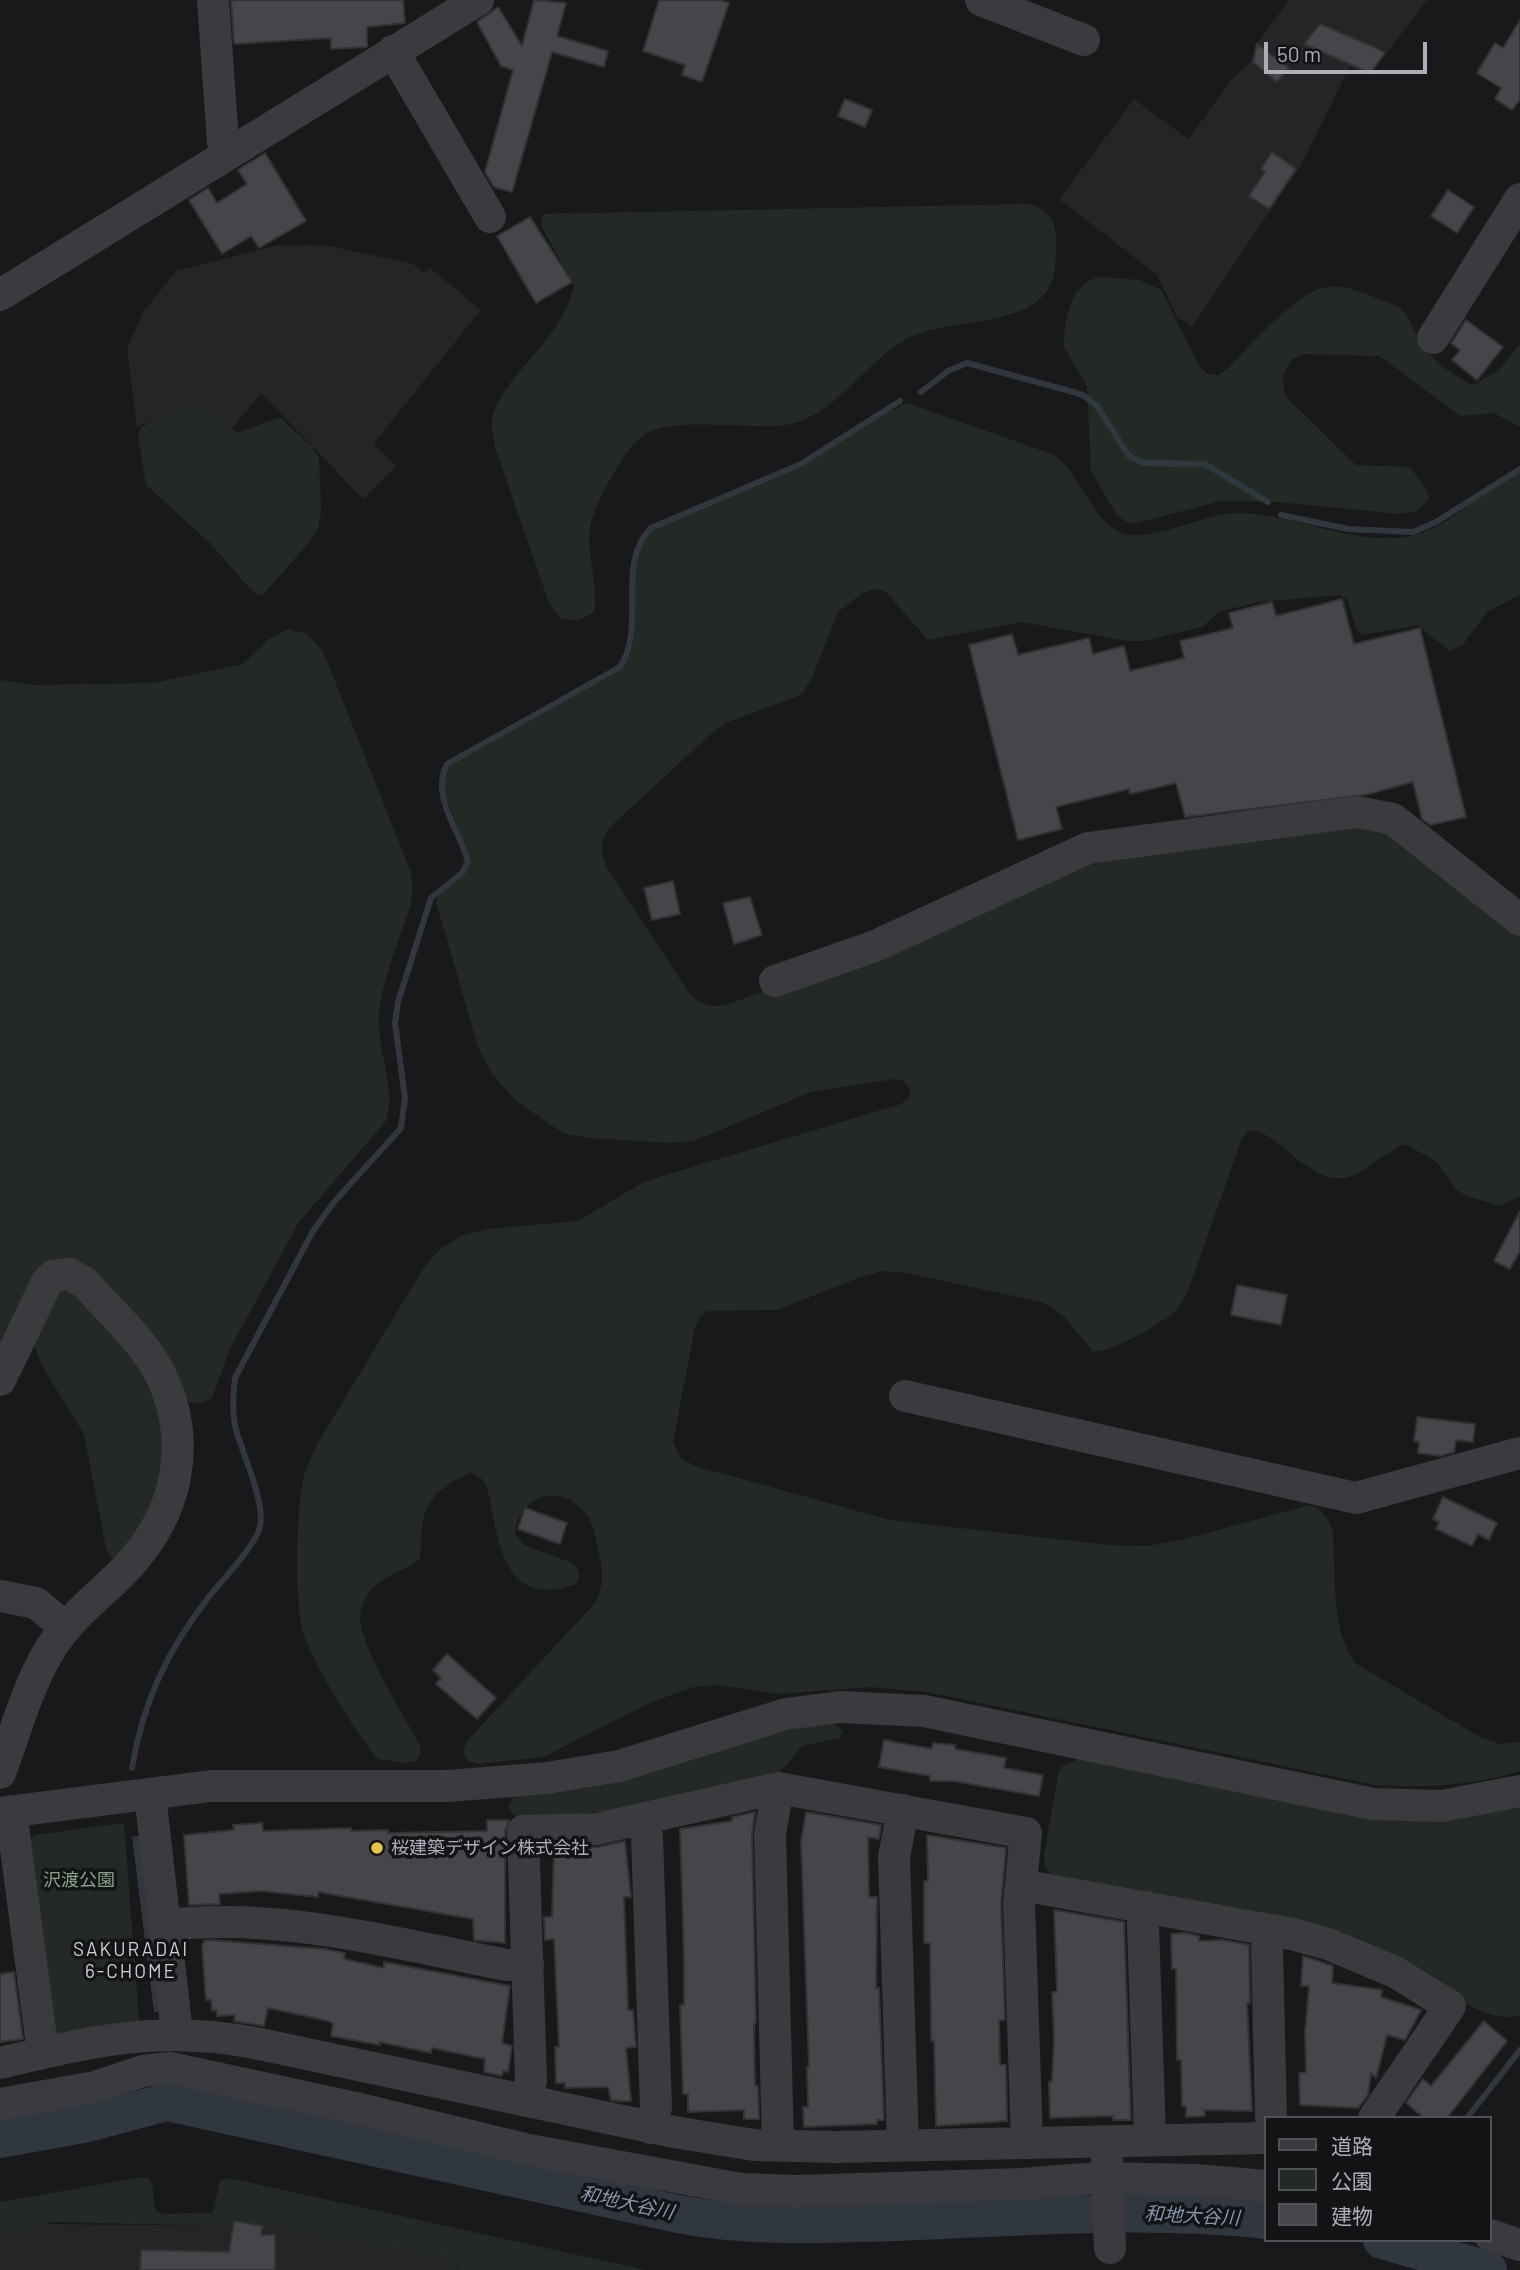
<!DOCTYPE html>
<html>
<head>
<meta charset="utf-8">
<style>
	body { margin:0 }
	#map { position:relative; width:1520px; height:2270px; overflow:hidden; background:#19181a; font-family:Barlow,"Noto Sans JP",sans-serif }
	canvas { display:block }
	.legend { position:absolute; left:1264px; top:2116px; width:228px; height:126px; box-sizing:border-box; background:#141315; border:2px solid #515157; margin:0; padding:9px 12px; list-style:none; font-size:21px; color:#acaeb9 }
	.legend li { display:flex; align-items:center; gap:14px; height:35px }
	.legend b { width:35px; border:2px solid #515157 }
	.scale { position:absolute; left:1264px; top:42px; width:163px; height:32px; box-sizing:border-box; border:4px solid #acaeb9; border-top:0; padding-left:9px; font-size:21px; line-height:24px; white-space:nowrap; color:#acaeb9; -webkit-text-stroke:5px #141315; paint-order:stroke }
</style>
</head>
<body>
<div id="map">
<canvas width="1520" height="2270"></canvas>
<ul class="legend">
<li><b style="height:9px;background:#3a3a3f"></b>道路</li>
<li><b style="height:19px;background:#232a25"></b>公園</li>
<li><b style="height:19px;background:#46464a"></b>建物</li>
</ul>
<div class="scale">50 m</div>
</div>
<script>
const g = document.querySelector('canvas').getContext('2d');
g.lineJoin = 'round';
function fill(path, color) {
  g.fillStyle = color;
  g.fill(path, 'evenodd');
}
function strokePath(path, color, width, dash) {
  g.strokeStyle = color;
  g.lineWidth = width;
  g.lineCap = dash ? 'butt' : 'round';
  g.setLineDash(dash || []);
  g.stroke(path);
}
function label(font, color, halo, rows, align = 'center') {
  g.font = font + ' Barlow,"Noto Sans JP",sans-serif';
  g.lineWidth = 7;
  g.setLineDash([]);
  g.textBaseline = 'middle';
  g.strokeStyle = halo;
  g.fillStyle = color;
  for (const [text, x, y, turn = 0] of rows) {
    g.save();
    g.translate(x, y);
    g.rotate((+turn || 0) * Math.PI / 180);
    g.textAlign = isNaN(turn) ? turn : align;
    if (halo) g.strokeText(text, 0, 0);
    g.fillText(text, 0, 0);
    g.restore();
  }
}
fill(new Path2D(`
	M1289 0H1427L1370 75 1350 66 1302 163 1192 327 1176 316 1157 275 1059 199 1134 99 1188 139 1233 78 1251 62 1255 46Z
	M278 245 330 246 413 264 425 273 430 268 481 310 374 443 396 466 363 499 261 393 231 430 198 406 137 427 127 349 143 312 176 271Z
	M234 2220 452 2257 455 2259 456 2270H0V2236L40 2224 228 2226Z`), '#252527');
fill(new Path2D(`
	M1027 204C1060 210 1058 239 1055 267 1050 328 961 317 918 334 865 354 840 420 779 426 744 428 676 418 647 433 641 436 635 443 631 447 618 463 593 507 590 528 586 556 599 583 594 612L579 620 561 619 549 603 495 447C494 438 491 427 492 419 500 378 562 341 574 286L541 225 543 214Z
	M1101 277 1140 280 1161 290 1199 365 1207 374 1218 375 1227 369C1250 347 1297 290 1328 287 1349 284 1376 299 1396 305 1412 315 1411 328 1420 342 1430 359 1455 377 1472 385L1498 371 1520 344V427L1494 413 1461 416 1379 356 1304 354 1293 358C1282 372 1280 383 1287 398L1356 465 1410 467 1427 490 1429 499 1417 511 1399 514 1277 502 1221 501 1133 524 1123 520 1115 512 1091 471 1087 386 1064 347C1064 320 1070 282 1101 277Z
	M907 403 1055 455C1079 474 1094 521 1119 532 1145 545 1203 514 1237 513 1292 513 1360 549 1415 535 1454 525 1482 487 1520 473V595L1487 612 1462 646 1449 651 1418 625 1362 635 1356 628 1347 598 1339 595 1258 602 1219 612 1202 627 1144 641H1126L1022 622 928 640 885 591 873 589 861 594 838 612 812 678 801 695 728 722 711 734 609 828C600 842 600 851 606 866L689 993C701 1004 709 1008 725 1005L878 952 1067 862 1338 824 1398 837 1520 928V1196L1501 1206 1466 1196 1456 1189 1437 1162 1405 1144C1386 1151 1361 1177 1343 1178 1305 1182 1275 1126 1248 1131L1242 1138 1188 1291C1184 1297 1181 1305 1176 1310 1161 1324 1111 1354 1092 1351L1064 1316 1042 1302 906 1273 882 1271 858 1278 777 1310 708 1311 700 1317 695 1327 673 1442 681 1458 695 1466 890 1520 1109 1545 1148 1546 1185 1539 1310 1505C1324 1511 1329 1518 1333 1533 1336 1575 1330 1627 1355 1663L1480 1737 1500 1744 1520 1742V1771C1472 1786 1425 1788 1375 1785L927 1692 869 1687 780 1694 718 1685 694 1687 649 1703 544 1757 477 1764 467 1761 463 1751 467 1741 595 1603C605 1584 603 1571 598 1550 595 1538 594 1524 586 1514 563 1482 519 1494 515 1533L524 1545 572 1563C580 1570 581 1575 576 1584 501 1611 499 1538 487 1487L481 1478 472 1473C448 1480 424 1500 422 1527 420 1539 422 1548 419 1560 404 1571 386 1575 373 1588 366 1596 360 1606 360 1617 361 1649 403 1713 419 1744L421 1753 416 1761 405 1763 378 1759C357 1735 314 1665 304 1635 294 1608 296 1504 304 1476 307 1466 312 1456 316 1446L423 1269 439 1250 461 1236 487 1229 578 1221 642 1183 662 1176 901 1104 909 1098 910 1089 904 1081 895 1079 811 1092 694 1141 670 1143 591 1138 564 1134 515 1100 492 1074 478 1047 436 902C441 883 466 882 471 862L443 790V777L449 766 622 669C650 628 618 567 652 530L802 467 873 419Z
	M192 406 204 408 237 433 280 417 312 447 319 457 321 513 318 528 311 540 264 594 258 595 251 590 209 542 146 485 138 437 141 427Z
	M288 629 307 634 323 651 410 870 413 887 411 904C400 939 378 988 379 1024 379 1055 396 1090 386 1121L299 1222 230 1349 212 1398 201 1404 189 1402 72 1264 0 1356V680L35 685 153 683 243 664 269 639Z
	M63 1283 126 1344 166 1420 159 1505 120 1558 111 1557 106 1548 84 1434 42 1366 34 1344Z
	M833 1722 842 1731 840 1738 802 1746 782 1770 774 1774 607 1812 519 1817 512 1813 508 1806 512 1799 519 1795C553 1793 587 1789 620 1781 692 1763 759 1732 833 1722Z
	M1079 1759 1372 1819 1443 1820 1520 1806V2016C1485 2022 1460 2000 1433 1981L1052 1876 1045 1866 1044 1855 1058 1775 1062 1766Z
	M124 1823 139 2021 56 2037 25 1846 34 1835Z
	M142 2177 150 2179C155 2190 152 2200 156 2211L163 2214 213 2213 220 2181 229 2178 646 2270H457L452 2257 234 2220 228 2226 53 2222 0 2236V2202Z`), '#232a25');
fill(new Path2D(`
	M142 1835 163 2012H154L132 1837Z`), '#31373f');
strokePath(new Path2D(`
	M921 392 948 371 967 363 1066 390 1083 395 1097 406 1129 456 1143 463 1205 464 1268 502
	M1281 515 1348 529 1413 532 1436 522 1520 469
	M132 1768C143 1702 167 1651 208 1598 222 1580 251 1551 259 1530 268 1506 241 1451 235 1426 232 1410 233 1394 235 1378L313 1231 334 1202 401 1128 405 1098 395 1023 398 1002 431 898 462 873 468 862C460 830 430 797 447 764L620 667C647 626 615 564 651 528L801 464 900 401
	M157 2103V2085
	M1467 2118 1520 2050
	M1397 2244 1398 2240`), '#31373f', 6);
strokePath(new Path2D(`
	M0 2139 88 2123 167 2102 678 2214C751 2228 822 2224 895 2222 1019 2217 1143 2207 1266 2220
	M1382 2240 1488 2270`), '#31373f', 38);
const building = new Path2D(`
	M231 0H403L405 23 367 27V47L331 49V38L234 44Z
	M534 0 566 3 557 36 608 51 604 67 552 52 512 192 494 187 485 172 513 70 501 66 477 22 498 7 522 46Z
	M659 0H719L729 3 702 82 682 75 685 65 643 51Z
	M1520 20V100L1512 110 1495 99 1501 88 1477 73 1495 43 1503 48Z
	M1320 24 1376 48 1385 53 1370 73 1304 44Z
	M1257 44 1289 68 1277 82 1253 62Z
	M845 99 872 110 865 127 838 116Z
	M1272 152 1296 169 1269 209 1249 196 1265 172 1261 169Z
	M265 153 306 221 259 248 251 236 222 254 189 200 208 188 217 203 247 184 238 170Z
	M1448 190 1474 207 1457 233 1431 216Z
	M530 217 572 282 536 303 497 236Z
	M1466 320 1503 347 1477 380 1452 360 1460 350 1451 343Z
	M1342 599 1354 644 1420 628 1466 817 1430 825 1422 819 1413 782 1365 795 1185 817 1176 783 1130 794 1129 789 1056 807 1062 829 1018 840 969 645 1012 634 1018 655 1089 638 1093 654 1124 646 1130 671 1184 658 1180 641 1233 628 1229 613 1272 602 1276 616Z
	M673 881 680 914 652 920 644 888Z
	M750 897 762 935 734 944 723 903Z
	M1520 1211V1251L1510 1269 1494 1261Z
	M1237 1285 1287 1295 1281 1325 1231 1315Z
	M1417 1417 1475 1424 1473 1442 1456 1440 1454 1452 1440 1456 1418 1453 1419 1442 1414 1441Z
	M1443 1497 1497 1523 1489 1540 1478 1534 1472 1546 1436 1529 1439 1522 1433 1519Z
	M525 1508 567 1523 560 1544 518 1529Z
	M447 1654 496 1698 477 1719 436 1684 441 1678 433 1670Z
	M884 1740 932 1749 933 1743 955 1745V1749L1006 1758 1004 1768 1043 1775 1039 1796 952 1781H930V1776L879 1767Z
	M755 1812 752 1834 756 2023H754L755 2086H758L759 2119H744V2110L688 2112V2094H683L680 2005H684V1957L680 1829 732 1821V1817Z
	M806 1812 881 1825 879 1839 868 1837 869 1897H877L876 1988H879L884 2120H877V2124L804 2127 803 2107H808L807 2067H809L801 1841Z
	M487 1820H509L505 1832V1943L474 1940 473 1919 318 1892V1897L262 1891 219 1894 220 1904 189 1905 184 1835 234 1830 233 1825 262 1823 263 1831 351 1828V1831L388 1830V1833L487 1831Z
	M927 1835 1006 1848 1001 1903 1005 2020H999L1000 2065H1006L1007 2121 936 2126 934 2040 931 2041 930 1943H924V1881H928Z
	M625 1841 631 1897H624L628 2010H633L636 2047 626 2048 631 2101H618L611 2100 608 2087 565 2088V2083H556L555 2047H559L554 1939 545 1940 544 1917H552L554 1849 598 1847Z
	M1054 1910 1124 1922 1131 2120H1113V2116L1050 2118 1049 2082H1052L1054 2038 1052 1992H1057Z
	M1186 1933 1199 1936V1941L1223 1940 1249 1945 1250 2003H1247L1252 2111 1204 2110 1205 2116 1186 2117V2106H1182L1181 2060H1177L1176 1969H1172L1171 1934Z
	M210 1940 324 1949 345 1953 344 1959 384 1968V1962L510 1986 502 2043 512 2046 508 2072 503 2071 502 2076 484 2072 485 2059 432 2048 431 2053 380 2042V2045L331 2036 333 2024 328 2021 268 2008 264 2026 234 2021 235 2015 217 2016 216 2010 212 2011 211 2000H206L202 1947 204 1941Z
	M1303 1956 1333 1966 1332 1983 1382 1990 1381 1997 1421 2010 1405 2040 1387 2035 1376 2078 1371 2073 1368 2095 1358 2108 1300 2105 1299 2073 1306 2072 1305 2032 1309 1986H1301Z
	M14 1972 23 2039 0 2042V1974Z
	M1484 2021 1507 2041 1447 2118H1424L1406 2103 1423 2079 1431 2086Z
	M234 2221 263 2226 261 2235H275V2270H140L141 2250 229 2252Z`);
fill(building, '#46464a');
strokePath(building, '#333336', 2);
strokePath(new Path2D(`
	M213 0 223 143 229 153
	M981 0 1084 40
	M393 51 490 217
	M0 295 478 0
	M1433 338 1520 199
	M775 981 875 946 1088 848 1357 812 1393 819 1520 920
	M0 1380 47 1282 53 1276 70 1274 85 1283C107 1308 136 1334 154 1363 192 1427 183 1500 137 1556 114 1585 81 1606 59 1636 30 1675 17 1728 0 1773
	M905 1396 1356 1498 1520 1453
	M0 1596 36 1603 66 1628
	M150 1794 177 2033
	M903 1810 894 1857 903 2145
	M11 1811 43 2053
	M0 1813 211 1786H448L547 1778 619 1766 786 1714 840 1707 924 1711 1373 1804 1442 1806 1520 1791
	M644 1819 647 1836 656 2107 651 2128
	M1021 1885 1292 1934 1328 1944 1395 1972 1450 2006 1374 2118
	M1146 1907 1143 1925 1150 2138
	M166 1925C282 1912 394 1943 507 1965L528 1964
	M1270 1930 1267 1947 1271 2118
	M0 2063C94 2041 158 2025 255 2043L674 2132 754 2145 835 2147 1266 2138
	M527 2101 531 2080 523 1831 597 1829 778 1788 1026 1833 1019 1903 1027 2142
	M0 2104 95 2087 143 2071 170 2068 360 2109 529 2150 741 2189 797 2191 1022 2184 1097 2178 1196 2180 1266 2186
	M778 2146 770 1834 778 1788
	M1107 2159 1110 2248
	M1490 2235 1520 2245`), '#3a3a3f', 32);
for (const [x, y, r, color] of [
	[377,1848,7,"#e2c548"]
]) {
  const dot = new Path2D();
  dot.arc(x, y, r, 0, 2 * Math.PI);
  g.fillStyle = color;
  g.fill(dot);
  strokePath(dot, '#141315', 2.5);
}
label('18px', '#acaeb9', '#141315', [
	["桜建築デザイン株式会社",391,1848]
], 'left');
label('18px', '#85a28b', '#141315', [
	["沢渡公園",79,1880]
]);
g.letterSpacing = '2px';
label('19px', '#cdced5', '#141315', [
	["SAKURADAI",131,1950],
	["6-CHOME",131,1972]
]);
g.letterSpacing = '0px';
label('italic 19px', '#8697b0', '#141315', [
	["和地大谷川",627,2203,12],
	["和地大谷川",1192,2216,3]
]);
</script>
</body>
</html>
